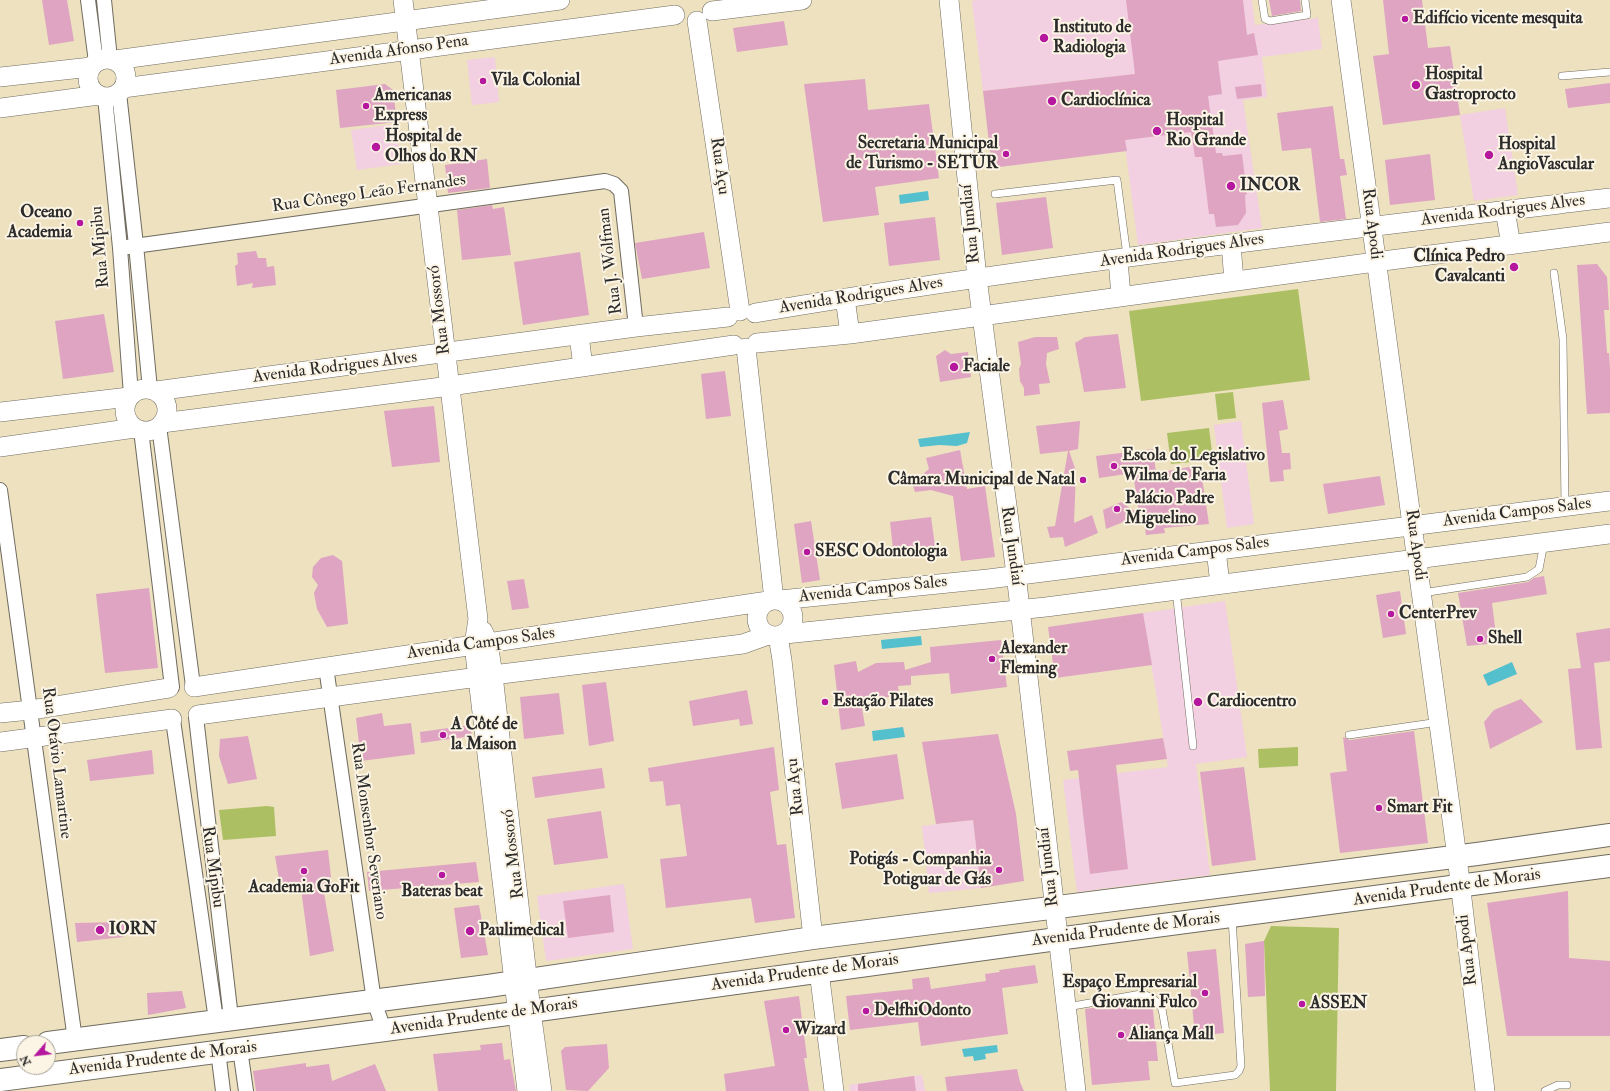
<!DOCTYPE html>
<html>
<head>
<meta charset="utf-8">
<style>
	body { margin:0 }
	#map { position:relative; width:1610px; height:1091px; overflow:hidden; background:#ede1c0; font-family:"IM FELL Double Pica",serif }
	canvas { display:block }
	.north { position:absolute; left:16px; top:1035px; width:40px; height:40px; box-sizing:border-box; background:#fcf5e5; border:1px solid #a8a49b; border-radius:50%; rotate:242deg; font-size:11px; font-weight:700; line-height:16px; text-align:center; color:#2b2b2b }
	.north::after { content:''; display:block; margin:auto; width:14px; height:18px; background:#b5179e; clip-path:polygon(50% 0,100% 100%,50% 72%,0 100%) }
</style>
</head>
<body>
<div id="map">
<canvas width="1610" height="1091"></canvas>
<div class="north">N</div>
</div>
<script>
const g = document.querySelector('canvas').getContext('2d');
g.lineJoin = 'round';
function fill(path, color) {
  g.fillStyle = color;
  g.fill(path, 'evenodd');
}
function strokePath(path, color, width, dash) {
  g.strokeStyle = color;
  g.lineWidth = width;
  g.lineCap = dash ? 'butt' : 'round';
  g.setLineDash(dash || []);
  g.stroke(path);
}
function label(font, color, halo, rows, align = 'center') {
  g.font = font + ' "IM FELL Double Pica",serif';
  g.lineWidth = 4;
  g.setLineDash([]);
  g.textBaseline = 'middle';
  g.strokeStyle = halo;
  g.fillStyle = color;
  for (const [text, x, y, turn = 0] of rows) {
    g.save();
    g.translate(x, y);
    g.rotate((+turn || 0) * Math.PI / 180);
    g.textAlign = isNaN(turn) ? turn : align;
    if (halo) g.strokeText(text, 0, 0);
    g.fillText(text, 0, 0);
    g.restore();
  }
}
fill(new Path2D(`
	M978 0H1252L1255 25 1318 18 1322 49 1262 57 1267 97 1243 100 1262 228 1138 245 1116 76 983 91 972 1Z
	M495 57 499 102 472 105 467 60Z
	M1505 108 1518 195 1474 201 1460 115Z
	M396 124 401 164 357 170 351 130Z
	M1241 421 1254 524 1227 528 1214 425Z
	M1225 601 1247 757 1196 764 1210 875 1077 892 1063 780 1168 767 1143 613Z
	M973 820 981 888 929 893 922 826Z
	M624 884 633 949 546 961 537 896Z
	M922 1075 925 1091H850L849 1085Z`), '#f2cfe1');
fill(new Path2D(`
	M1298 289 1310 380 1141 401 1129 311Z
	M1233 392 1236 418 1218 420 1215 394Z
	M1209 428 1213 460 1171 464 1167 433Z
	M1298 747V766L1259 768 1258 749Z
	M267 806 274 807 276 836 223 840 219 810Z
	M1271 926 1339 928 1336 1091H1270L1264 941Z`), '#adbf63');
fill(new Path2D(`
	M928 191 929 200 900 204 899 195Z
	M970 432 967 443 957 446 939 445 920 447 918 439Z
	M921 636 922 645 882 649 881 640Z
	M1512 662 1517 674 1488 686 1483 675Z
	M903 727 905 737 873 741 872 731Z
	M997 1045 998 1052 985 1054 986 1059 974 1061 973 1056 964 1057 962 1049Z`), '#54c0cd');
fill(new Path2D(`
	M42 0H67L74 41 49 45Z
	M1126 0H1243L1247 35 1254 33 1258 55 1218 61 1222 94 1208 96 1216 153H1222L1223 156 1242 154 1247 194 1245 195 1246 213 1238 225 1216 227 1214 214H1209L1202 157H1195L1191 132 1125 140 1127 151 992 168 983 91 1135 74Z
	M1269 0H1300L1301 11 1272 16Z
	M1383 0H1422L1428 48 1450 46 1460 115 1383 125 1373 56 1389 54Z
	M784 21 788 45 737 52 733 28Z
	M865 79 868 110 929 104 939 178 875 187 879 215 823 222 804 84Z
	M1610 83V103L1568 108 1565 89Z
	M385 84 393 90 397 122 340 128 336 90Z
	M1261 84 1262 96 1237 99 1235 87Z
	M1333 106 1340 159H1344L1347 175 1340 176 1346 219 1320 222 1311 148 1282 151 1277 113Z
	M1430 154 1435 200 1390 205 1385 160Z
	M487 159 490 188 448 193 445 165Z
	M1046 197 1053 248 1002 255 996 203Z
	M492 205 493 209 504 207 511 255 462 260 457 210Z
	M935 217 940 260 889 266 884 223Z
	M704 232 710 268 642 279 635 243Z
	M256 251 258 258H266L267 267 274 266 276 285 252 288 253 283 237 286 235 266 238 264 237 253Z
	M580 252 589 315 523 325 514 262Z
	M1597 264 1607 277 1609 310H1604L1607 353H1609L1610 370V413L1587 414 1577 265Z
	M104 314 114 372 63 379 55 321Z
	M1118 334 1126 388 1084 392 1075 343 1085 337Z
	M1035 337H1057L1059 349 1047 353 1046 364 1050 383 1039 384 1040 394 1024 396V388L1020 381 1019 369 1021 364 1018 342Z
	M945 350 951 354 968 352 971 377 940 382 936 356Z
	M725 371 731 416 706 419 701 374Z
	M1283 400 1288 429 1279 431 1282 453H1290L1291 469 1283 470 1284 481 1270 482 1262 403Z
	M434 406 440 462 392 467 384 411Z
	M1080 421 1078 449 1069 451 1076 471 1074 523 1092 515 1098 533 1065 547 1063 537 1050 538 1047 527 1055 526 1068 451 1040 454 1036 426Z
	M1153 449 1156 473 1200 465 1209 524 1164 528 1165 533 1146 535 1143 514 1106 529 1103 510 1121 502 1139 514 1133 473 1099 478 1096 456Z
	M960 450 967 489 985 486 995 557 961 561 953 496 931 490 915 492 912 483 929 469 926 458Z
	M1380 476 1385 505 1328 514 1323 484Z
	M931 517 936 553 894 558 890 522Z
	M811 521 820 580 802 583 794 524Z
	M333 555 342 561 348 624 327 627 317 609 314 593 318 585 312 577 313 567 321 558Z
	M1544 576 1547 594 1492 603 1497 643 1467 646 1458 593 1528 582 1534 578Z
	M524 579 529 608 512 610 507 581Z
	M149 588 158 668 105 673 96 594Z
	M1400 591 1406 634 1383 638 1376 595Z
	M1143 613 1152 665 1055 678 1048 627Z
	M1610 628V661L1594 663 1602 748 1576 750 1568 669 1581 668 1576 633Z
	M1001 640 1007 687 951 694 949 673 911 676V685L898 686 899 695 861 702 865 726 841 730 834 665 856 661 858 672 876 663 904 662 905 670 931 662 930 647Z
	M606 682 614 741 589 746 582 685Z
	M747 690 753 724 740 726 739 719 693 726 689 701Z
	M559 693 564 734 524 739 520 697Z
	M1521 699 1543 722 1490 749 1484 722 1494 710Z
	M382 713 384 726 411 723 415 754 361 761 356 718Z
	M470 725 472 736 421 743 420 732Z
	M1414 731 1428 843 1340 853 1330 773 1347 771 1343 737 1350 740Z
	M998 734 1016 814 1024 881 981 888 973 820 936 824 922 742Z
	M248 736 257 779 228 784 219 756 220 739Z
	M1163 738 1167 759 1116 765 1128 869 1090 874 1078 770 1070 771 1067 751Z
	M774 747 779 790 770 792 777 845 786 844 795 918 755 923 751 898 666 908 660 859 687 856 680 804 666 806 663 781 650 782 648 768Z
	M152 750 154 774 90 781 87 760Z
	M897 754 904 799 842 809 835 763Z
	M1244 767 1256 860 1212 866 1200 772Z
	M602 768 605 788 535 798 532 777Z
	M601 811 608 858 554 865 547 819Z
	M328 850 332 886 323 887 334 951 310 956 301 889 281 891 275 856Z
	M476 862 479 882 369 891 367 872Z
	M1568 891 1569 958 1610 961V1036H1507L1487 903Z
	M610 895 614 932 568 938 563 901Z
	M479 905 488 955 461 958 454 908Z
	M125 922 124 937 77 942 75 923Z
	M1264 941 1265 996 1248 997 1245 944Z
	M1216 949 1224 1033 1195 1036 1187 952Z
	M1035 965 1038 983 1002 988 1008 1034 921 1046 918 1022 850 1030 846 996 913 989 912 979 929 977 931 989 986 981 985 974 1000 972 999 970Z
	M182 991 186 1008 148 1015 147 993Z
	M799 996 807 1058H804L809 1091H726L724 1074 775 1066 764 1001Z
	M1143 1002 1153 1010 1158 1061H1148L1150 1080 1092 1085 1085 1009Z
	M502 1043 504 1060 510 1059 516 1091H438L433 1054 481 1050 480 1045Z
	M607 1044 609 1068 588 1091 566 1090 561 1051 565 1047Z
	M306 1063V1067L329 1064 332 1081 375 1064 386 1091H256L253 1071Z
	M1017 1069 1020 1082 1024 1091H947L945 1077Z
	M914 1076 916 1091H858V1084Z`), '#dea4c1');
const lane = new Path2D(`
	M1262 0 1265 19 1270 21 1307 15 1305 0
	M1562 76 1610 72
	M995 194 1117 180 1127 256
	M1554 273 1563 339 1565 507
	M1176 590 1193 746
	M1422 593 1527 577 1539 569 1544 543
	M1349 735 1439 722
	M1067 1007 1141 994C1152 996 1156 1000 1162 1009L1175 1083 1235 1075 1239 1071 1241 1066 1232 918
	M1545 1091 1558 1085H1567`);
const street = new Path2D(`
	M88 0 96 62
	M104 0 110 59
	M119 93 136 245 150 389
	M105 97 120 248 131 395
	M120 248 605 181 614 184 621 191 636 327
	M159 426 193 686
	M141 430 172 687
	M0 490 75 1040
	M326 667 374 1001 384 1030
	M196 717 231 1018
	M173 720 216 1020
	M240 1049 246 1091
	M218 1051 223 1091`);
const secondary = new Path2D(`
	M403 0 478 619 474 645 527 1091
	M949 0 977 278 1016 574 1076 1091
	M1341 0 1457 857 1485 1091
	M712 11 802 0
	M697 21 740 311
	M88 78a19 19 0 1 1 38 0a19 19 0 1 1-38 0Z
	M115 60 560 0
	M0 77 91 67
	M123 88 675 15
	M0 108 99 95
	M1505 210 1511 245
	M1231 244 1234 281
	M1118 260 1121 296
	M845 298 850 334
	M755 313C1038 265 1324 232 1610 198
	M579 335 583 367
	M757 343 850 334 1375 262 1610 232
	M746 348 774 600
	M125 410a21 21 0 1 1 42 0a21 21 0 1 1-42 0Z
	M156 391 636 327 728 317
	M0 412 129 397
	M162 423 450 386 734 345
	M0 447 135 428
	M1216 550 1220 584
	M757 618a18 18 0 1 1 36 0a18 18 0 1 1-36 0Z
	M780 600 988 579 1610 501
	M483 631 488 643 493 675 531 1011 542 1091
	M785 634 1046 607 1610 534
	M778 636 782 660 813 938
	M194 687 768 601
	M0 713 31 710 169 688
	M198 715 493 675 743 644 768 635
	M0 742 172 719
	M819 971 834 1091`);
const primary = new Path2D(`
	M48 1043 488 986 813 938 1477 854 1610 835
	M0 1050 24 1047
	M0 1080 531 1011 1057 939 1610 866`);
strokePath(lane, '#6f6b5f', 8);
strokePath(street, '#6f6b5f', 16);
strokePath(secondary, '#6f6b5f', 20);
strokePath(primary, '#6f6b5f', 24);
strokePath(lane, '#fff', 7);
strokePath(street, '#fff', 14);
strokePath(secondary, '#fff', 19);
strokePath(primary, '#fff', 22);
for (const [x, y, r, color] of [
	[1405,19,4,"#b5179e"],
	[1044,38,5,"#b5179e"],
	[483,81,4,"#b5179e"],
	[1416,85,5,"#b5179e"],
	[1052,101,5,"#b5179e"],
	[366,106,4,"#b5179e"],
	[1157,131,5,"#b5179e"],
	[376,147,5,"#b5179e"],
	[1006,154,4,"#b5179e"],
	[1489,155,5,"#b5179e"],
	[1231,186,5,"#b5179e"],
	[80,223,4,"#b5179e"],
	[1514,267,5,"#b5179e"],
	[954,367,5,"#b5179e"],
	[1114,466,4,"#b5179e"],
	[1083,480,4,"#b5179e"],
	[1117,509,4,"#b5179e"],
	[807,552,4,"#b5179e"],
	[1391,614,4,"#b5179e"],
	[1480,639,4,"#b5179e"],
	[992,659,4,"#b5179e"],
	[825,702,4,"#b5179e"],
	[1198,702,5,"#b5179e"],
	[443,735,4,"#b5179e"],
	[1379,808,4,"#b5179e"],
	[999,870,4,"#b5179e"],
	[304,871,4,"#b5179e"],
	[442,875,4,"#b5179e"],
	[100,930,5,"#b5179e"],
	[470,931,5,"#b5179e"],
	[1205,993,4,"#b5179e"],
	[1302,1004,4,"#b5179e"],
	[866,1011,4,"#b5179e"],
	[786,1030,4,"#b5179e"],
	[1121,1035,4,"#b5179e"]
]) {
  const dot = new Path2D();
  dot.arc(x, y, r, 0, 2 * Math.PI);
  g.fillStyle = color;
  g.fill(dot);
  strokePath(dot, '#fcf5e5', 1.5);
}
label('bold 17px', '#2b2b2b', '#fcf5e5', [
	["Edifício vicente mesquita",1413,19],
	["Instituto de",1053,28],
	["Radiologia",1053,48],
	["Hospital",1425,75],
	["Gastroprocto",1425,95],
	["Vila Colonial",491,81],
	["Americanas",374,96],
	["Express",374,116],
	["Cardioclínica",1061,101],
	["Hospital",1166,121],
	["Rio Grande",1166,141],
	["Hospital de",385,137],
	["Olhos do RN",385,157],
	["Secretaria Municipal",998,144,"right"],
	["de Turismo - SETUR",998,164,"right"],
	["Hospital",1498,145],
	["AngioVascular",1498,165],
	["INCOR",1240,186],
	["Oceano",72,213,"right"],
	["Academia",72,233,"right"],
	["Clínica Pedro",1505,257,"right"],
	["Cavalcanti",1505,277,"right"],
	["Faciale",963,367],
	["Escola do Legislativo",1122,456],
	["Wilma de Faria",1122,476],
	["Câmara Municipal de Natal",1075,480,"right"],
	["Palácio Padre",1125,499],
	["Miguelino",1125,519],
	["SESC Odontologia",815,552],
	["CenterPrev",1399,614],
	["Shell",1488,639],
	["Alexander",1000,649],
	["Fleming",1000,669],
	["Estação Pilates",833,702],
	["Cardiocentro",1207,702],
	["A Côté de",451,725],
	["la Maison",451,745],
	["Smart Fit",1387,808],
	["Potigás - Companhia",991,860,"right"],
	["Potiguar de Gás",991,880,"right"],
	["Academia GoFit",304,888,"center"],
	["Bateras beat",442,892,"center"],
	["IORN",109,930],
	["Paulimedical",479,931],
	["Espaço Empresarial",1197,983,"right"],
	["Giovanni Fulco",1197,1003,"right"],
	["ASSEN",1310,1004],
	["DelfhiOdonto",874,1011],
	["Wizard",794,1030],
	["Aliança Mall",1129,1035]
], 'left');
label('17px', '#2b2b2b', '#fcf5e5', [
	["Avenida Afonso Pena",399,51,-8],
	["Rua Açu",719,166,82],
	["Rua Cônego Leão Fernandes",369,194,-8],
	["Avenida Rodrigues Alves",1503,211,-7],
	["Rua Jundiaí",971,224,-96],
	["Rua Apodi",1371,224,83],
	["Rua Mipibu",101,247,-95],
	["Avenida Rodrigues Alves",1182,251,-8],
	["Rua J. Wolfman",611,261,-97],
	["Avenida Rodrigues Alves",861,296,-9],
	["Rua Mossoró",440,310,-97],
	["Avenida Rodrigues Alves",335,368,-7],
	["Avenida Campos Sales",1517,513,-7],
	["Rua Apodi",1415,545,82],
	["Rua Jundiaí",1011,546,82],
	["Avenida Campos Sales",1195,552,-7],
	["Avenida Campos Sales",873,590,-6],
	["Avenida Campos Sales",481,644,-8],
	["Rua Otávio Lamartine",56,763,83],
	["Rua Açu",796,787,-96],
	["Rua Monsenhor Severiano",368,831,82],
	["Rua Mossoró",514,854,-97],
	["Rua Mipibu",212,867,82],
	["Rua Jundiaí",1049,867,-97],
	["Avenida Prudente de Morais",1447,888,-8],
	["Avenida Prudente de Morais",1126,930,-7],
	["Rua Apodi",1468,950,-97],
	["Avenida Prudente de Morais",805,973,-8],
	["Avenida Prudente de Morais",484,1017,-8],
	["Avenida Prudente de Morais",163,1059,-7]
]);
</script>
</body>
</html>
